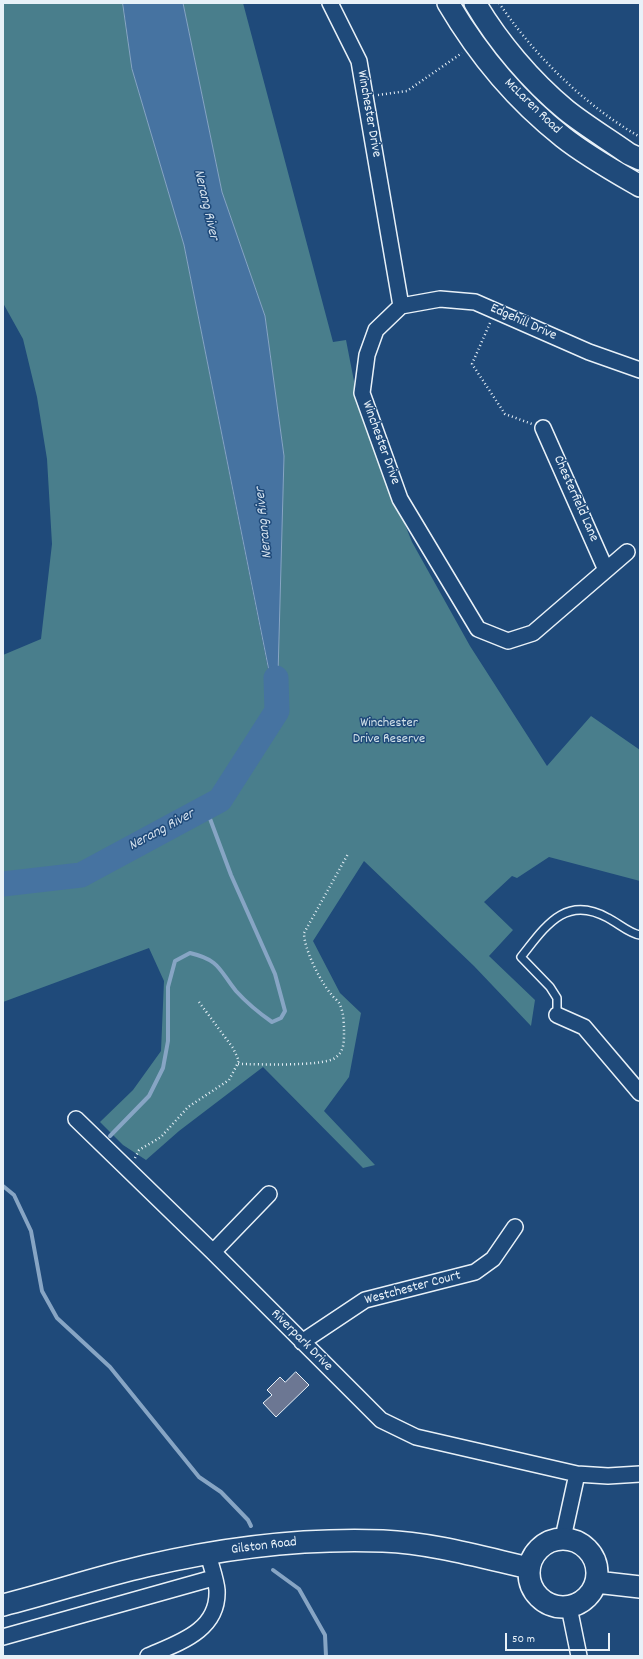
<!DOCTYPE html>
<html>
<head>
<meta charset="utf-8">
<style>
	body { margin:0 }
	#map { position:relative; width:643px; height:1659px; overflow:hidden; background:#1f4a7a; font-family:Dekko,sans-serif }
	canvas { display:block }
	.frame { position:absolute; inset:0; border:4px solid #e8f1f8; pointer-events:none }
	.scale { position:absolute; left:505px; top:1633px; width:105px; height:18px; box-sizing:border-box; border:2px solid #e8f1f8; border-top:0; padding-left:5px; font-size:12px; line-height:14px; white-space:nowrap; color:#e8f1f8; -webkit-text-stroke:3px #1f4a7a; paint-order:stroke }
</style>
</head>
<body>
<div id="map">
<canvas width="643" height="1659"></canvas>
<div class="frame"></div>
<div class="scale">50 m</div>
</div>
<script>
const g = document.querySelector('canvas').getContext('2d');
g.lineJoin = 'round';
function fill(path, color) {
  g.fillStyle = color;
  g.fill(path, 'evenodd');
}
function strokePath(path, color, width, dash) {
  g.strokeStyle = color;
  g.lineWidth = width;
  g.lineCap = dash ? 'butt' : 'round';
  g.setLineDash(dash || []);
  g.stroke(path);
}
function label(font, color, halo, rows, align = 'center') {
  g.font = font + ' Dekko,sans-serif';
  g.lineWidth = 3;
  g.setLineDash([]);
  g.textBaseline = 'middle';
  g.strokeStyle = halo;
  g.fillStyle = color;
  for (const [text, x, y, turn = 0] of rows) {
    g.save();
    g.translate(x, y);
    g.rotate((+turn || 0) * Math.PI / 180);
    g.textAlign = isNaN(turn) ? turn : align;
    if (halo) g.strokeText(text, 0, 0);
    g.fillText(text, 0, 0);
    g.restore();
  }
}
fill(new Path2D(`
	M3 3H123L132 69 184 245 276 709 284 456 265 316 222 192 183 3H243L333 342 346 340 360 412 412 542 470 646 547 766 591 716 640 750V881L549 857 517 878 512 876 484 902 513 930 489 956 535 1000 531 1026 474 966 364 861 313 941 340 993 361 1013 349 1077 324 1111 375 1165 363 1168 263 1067 179 1131 146 1160 123 1145 100 1122 133 1090 161 1051 164 981 149 948 3 1002V655L41 639 52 544 47 459 37 397 23 339 3 303Z`), '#497e8c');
const water = new Path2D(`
	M123 3H183L222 192 265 316 284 456 277 711 184 245 132 69Z`);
fill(water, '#4673a1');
strokePath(water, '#87a5c4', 1);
strokePath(new Path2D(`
	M110 1136 149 1096 163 1068 168 1041V987L175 961 190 953C220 960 219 970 236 991 246 1002 259 1013 272 1022L281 1018 285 1011 275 974 231 875 206 808
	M3 1186 14 1195 31 1231 42 1291 57 1318 110 1367 199 1477 221 1492 248 1520 251 1526
	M273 1570 299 1589 325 1635 326 1656`), '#87a5c4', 4);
strokePath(new Path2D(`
	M3 884 81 875 220 800 277 711 276 678`), '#4673a1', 25);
const building = new Path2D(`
	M296 1372 309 1385 276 1417 263 1403 272 1395 267 1390 280 1377 285 1382Z`);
fill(building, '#6c7793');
strokePath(building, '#e8f1f8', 1);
const service = new Path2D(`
	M557 1015V998L550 987 521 957C545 927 565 894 608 918 618 923 630 934 640 935`);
const minor = new Path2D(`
	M330 3 359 61 401 306
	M401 306 376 330 367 355 362 393 400 499 478 629 508 641 533 633 627 552
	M401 306 440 299 475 302 589 352 640 370
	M543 428 606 570
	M557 1015 584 1027 640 1093
	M76 1119 213 1252 381 1420 416 1437 577 1474 608 1476 640 1474
	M213 1252 269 1194
	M302 1342 365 1300 475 1272 493 1259 515 1227
	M563 1538 577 1474
	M569 1607 579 1656
	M3 1637 213 1578
	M148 1656C178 1643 219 1631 217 1590 216 1579 211 1566 208 1554`);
const secondary = new Path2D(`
	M448 3C478 54 516 100 563 137 587 156 614 171 640 186
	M475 3C498 42 531 81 566 110 586 126 608 139 629 154L640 159
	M529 1573a34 34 0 1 1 68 0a34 34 0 1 1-68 0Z
	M596 1582 640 1587
	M3 1605C51 1593 98 1577 146 1566 223 1548 304 1538 383 1541 432 1543 481 1557 529 1568`);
strokePath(service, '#e8f1f8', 10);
strokePath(minor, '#e8f1f8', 18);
strokePath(secondary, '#e8f1f8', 24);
strokePath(new Path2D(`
	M499 3C535 56 584 105 640 137
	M378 95 407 91 462 53
	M490 323 472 364 505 414 532 424
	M238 1064C257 1064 321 1067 335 1058 344 1052 344 1042 344 1033 344 1024 344 1012 339 1003 337 1000 333 997 331 994 320 981 304 949 304 933L348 854
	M135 1158 139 1150 161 1137 188 1107 229 1080 239 1061 233 1048 199 1002`), '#e8f1f8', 2.5, [1, 3]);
strokePath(service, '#1f4a7a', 7);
strokePath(minor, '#1f4a7a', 15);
strokePath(secondary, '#1f4a7a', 21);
label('14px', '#e8f1f8', '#1f4a7a', [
	["McLaren Road",532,107,44],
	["Winchester Drive",368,114,80],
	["Edgehill Drive",523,323,24],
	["Winchester Drive",380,443,70],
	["Chesterfield Lane",575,499,66],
	["Westchester Court",413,1289,-15],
	["Riverpark Drive",301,1341,45],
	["Gilston Road",264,1547,-7]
]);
label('14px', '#d0e0e8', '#1f4a7a', [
	["Winchester",389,724],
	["Drive Reserve",389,740]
]);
label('italic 15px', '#d0deeb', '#1f4a7a', [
	["Nerang River",205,205,77],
	["Nerang River",265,523,-96],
	["Nerang River",162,831,-28]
]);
</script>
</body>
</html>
